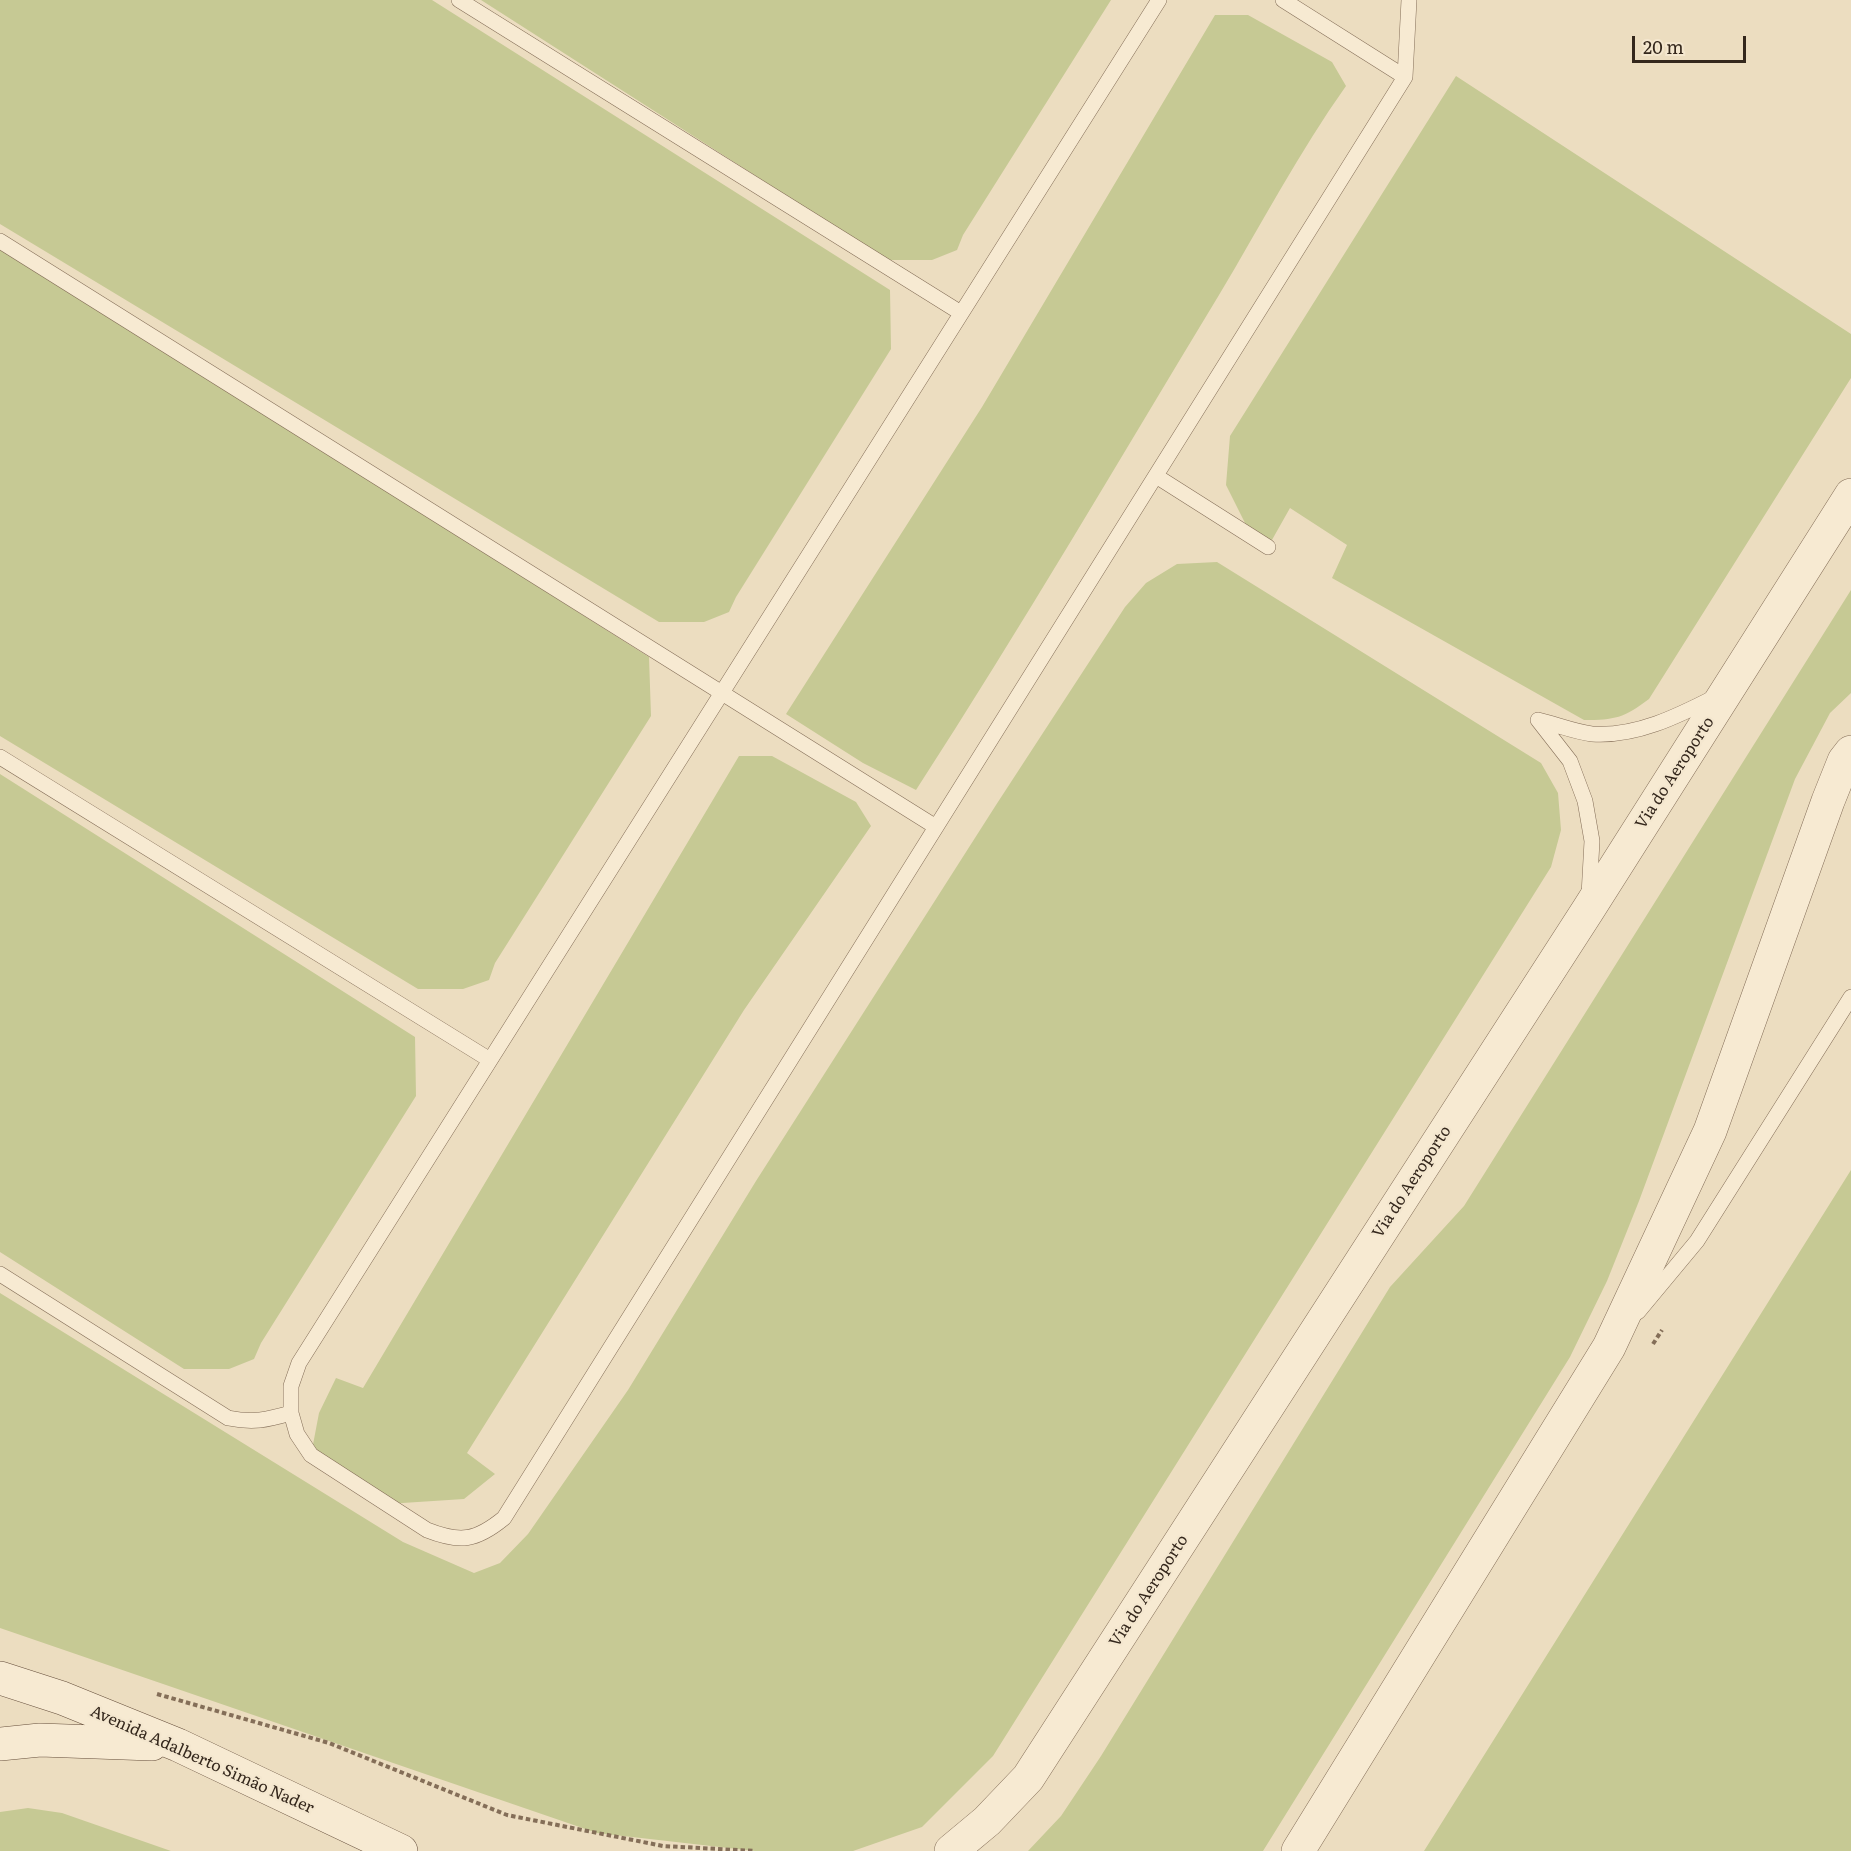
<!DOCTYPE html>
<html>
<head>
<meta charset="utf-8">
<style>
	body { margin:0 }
	#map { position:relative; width:1851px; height:1851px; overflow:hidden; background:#ecddc0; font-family:Literata,serif }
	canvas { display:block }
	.scale { position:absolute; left:1632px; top:36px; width:114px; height:27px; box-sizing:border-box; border:3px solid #34271c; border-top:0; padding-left:8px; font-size:18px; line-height:21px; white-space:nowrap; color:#34271c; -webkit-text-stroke:4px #f4e7cf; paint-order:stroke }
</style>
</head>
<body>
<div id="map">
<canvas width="1851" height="1851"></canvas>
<div class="scale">20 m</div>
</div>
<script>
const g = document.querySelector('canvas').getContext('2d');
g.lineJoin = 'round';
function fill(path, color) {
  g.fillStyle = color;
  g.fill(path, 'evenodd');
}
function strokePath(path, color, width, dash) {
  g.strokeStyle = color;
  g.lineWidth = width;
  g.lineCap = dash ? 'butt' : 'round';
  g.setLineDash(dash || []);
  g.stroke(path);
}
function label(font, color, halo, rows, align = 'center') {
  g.font = font + ' Literata,serif';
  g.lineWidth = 4.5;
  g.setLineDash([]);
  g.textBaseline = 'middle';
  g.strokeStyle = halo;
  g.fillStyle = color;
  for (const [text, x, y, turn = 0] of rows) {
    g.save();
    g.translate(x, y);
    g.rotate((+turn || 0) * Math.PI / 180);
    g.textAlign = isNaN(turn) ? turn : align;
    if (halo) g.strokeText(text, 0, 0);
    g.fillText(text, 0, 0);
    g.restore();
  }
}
fill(new Path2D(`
	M0 0H432L890 290 891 349 736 597 729 612 704 622H659L0 224Z
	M481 0H1111L963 235 957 250 932 260H887Z
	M1215 15H1248L1332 62 1346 86C1299 152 1261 225 1219 295 1119 460 1021 628 916 790L863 763 786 714 982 407Z
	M1456 76 1851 334V378L1649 699C1624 718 1615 720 1584 720L1332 578 1347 545 1290 508 1268 547 1252 537 1226 485 1230 436Z
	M0 246 649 657 651 716 495 963 489 980 463 989H418L0 736Z
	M1217 562 1541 763 1558 793 1561 830 1551 867 993 1756 922 1827 853 1851H755L597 1833 0 1628V1293L403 1542 474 1573 500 1563 528 1534 628 1390 756 1181 996 805 1125 607 1146 583 1177 564Z
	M1851 590V693L1830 713 1795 779 1639 1201 1607 1281 1570 1357 1263 1851H1028L1061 1816 1101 1756 1390 1287 1464 1206Z
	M739 756H772L856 802 871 826 744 1010 467 1453 495 1474 464 1499 387 1504 311 1455 319 1413 336 1378 363 1388Z
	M0 774 415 1037 416 1096 261 1343 254 1359 229 1369H184L0 1252Z
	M1851 1170V1851H1424Z
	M28 1808 62 1813 171 1851H0V1812Z`), '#c6c994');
const service = new Path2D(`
	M459 0 961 313
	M1159 0 299 1363 291 1386V1413L297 1434 311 1455 427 1530C460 1543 476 1541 504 1518L1405 77 1409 0
	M1283 0 1405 77
	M0 241 936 827
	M1156 476 1268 547
	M1538 720 1570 761 1585 801 1592 841 1589 895
	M1538 720C1555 724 1575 732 1592 734 1636 737 1678 716 1715 697
	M0 757 490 1060
	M0 1274 228 1418C254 1423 266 1420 291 1413
	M1638 1312 1697 1241 1851 997`);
const tertiary = new Path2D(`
	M951 1851 987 1821 1028 1778 1588 910 1851 495
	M1298 1851 1609 1347 1710 1131 1828 801 1844 761 1851 752`);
const secondary = new Path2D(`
	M0 1678 62 1698 178 1745 401 1851
	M0 1744 40 1740 152 1744`);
strokePath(service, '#846e58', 16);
strokePath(tertiary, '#846e58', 34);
strokePath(secondary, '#664f3c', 34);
strokePath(new Path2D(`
	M1653 1344 1662 1330
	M157 1694 329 1743 507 1815 663 1846 755 1851`), '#846e58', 4, [4.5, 3]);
strokePath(service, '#f7ead2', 15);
strokePath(tertiary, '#f7ead2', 33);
strokePath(secondary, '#f7ead2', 33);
label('16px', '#34271c', '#f4e7cf', [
	["Via do Aeroporto",1675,773,-57],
	["Via do Aeroporto",1412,1182,-57],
	["Via do Aeroporto",1149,1591,-57],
	["Avenida Adalberto Simão Nader",202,1760,24]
]);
</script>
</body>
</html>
